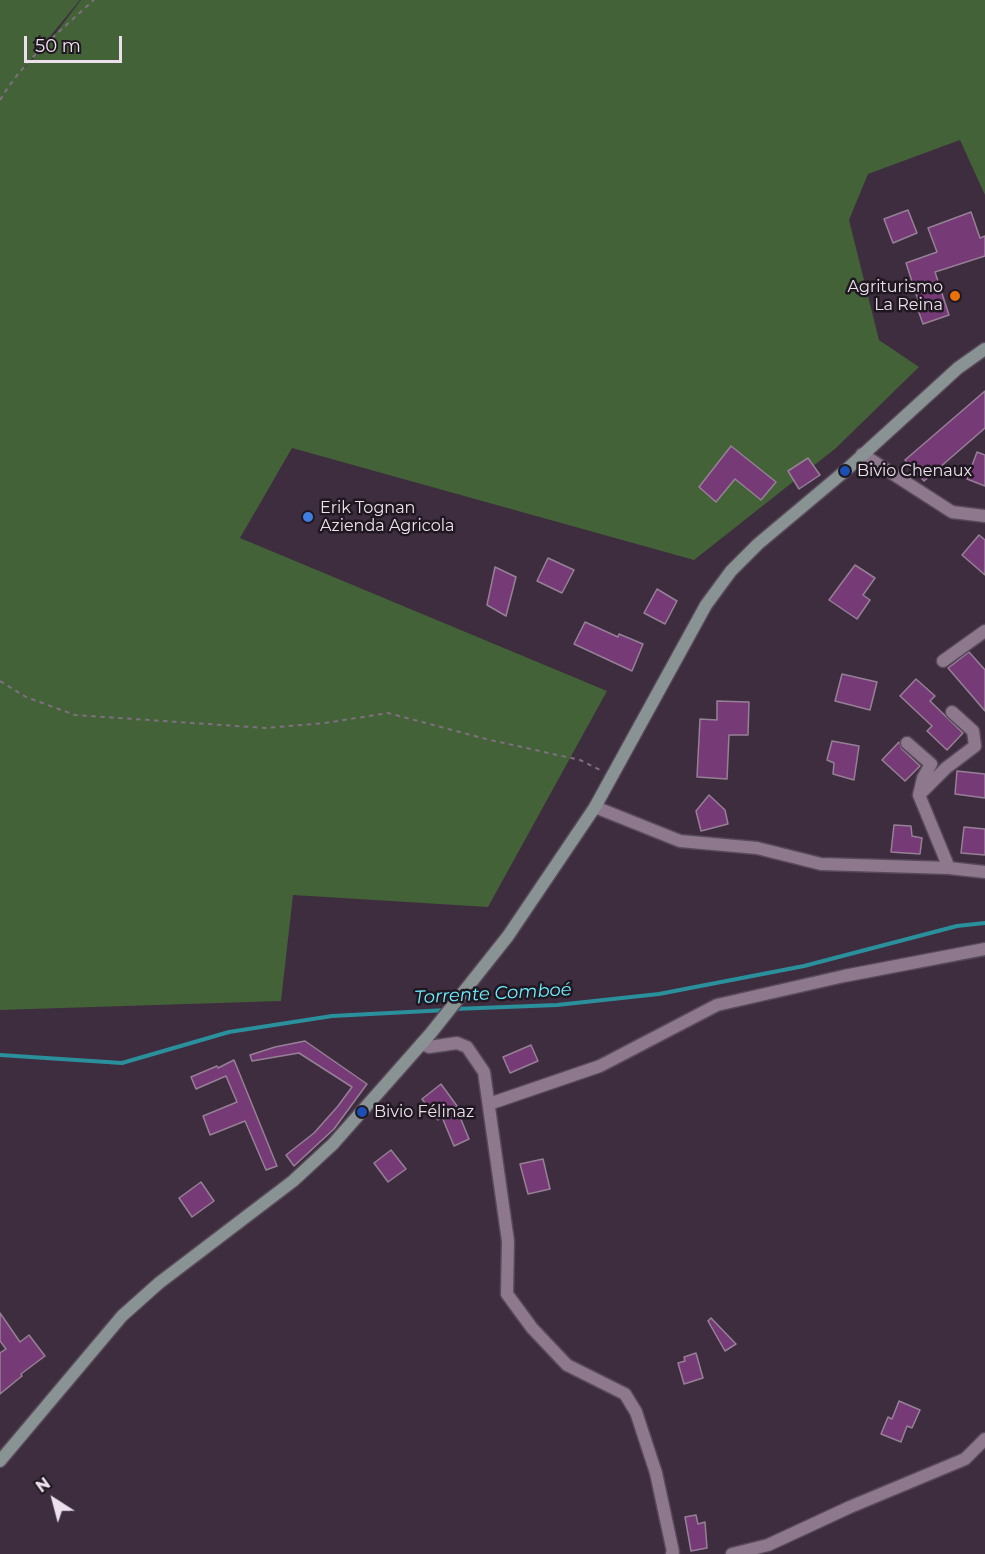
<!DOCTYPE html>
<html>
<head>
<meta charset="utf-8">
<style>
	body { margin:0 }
	#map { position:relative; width:985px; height:1554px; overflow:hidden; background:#3e2c3f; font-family:Montserrat,sans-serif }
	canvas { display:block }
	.north { position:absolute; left:24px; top:1470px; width:60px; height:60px; -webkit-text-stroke:4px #201820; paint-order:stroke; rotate:324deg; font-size:16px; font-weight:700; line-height:24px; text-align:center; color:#ece0ec }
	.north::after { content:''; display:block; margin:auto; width:21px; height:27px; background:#ece0ec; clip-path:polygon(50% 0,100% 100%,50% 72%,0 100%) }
	.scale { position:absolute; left:24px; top:36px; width:98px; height:27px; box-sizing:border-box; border:3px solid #ece0ec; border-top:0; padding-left:8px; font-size:18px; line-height:21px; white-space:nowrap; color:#ece0ec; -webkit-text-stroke:4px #201820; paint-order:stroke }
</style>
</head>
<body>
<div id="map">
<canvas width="985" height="1554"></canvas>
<div class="north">N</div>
<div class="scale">50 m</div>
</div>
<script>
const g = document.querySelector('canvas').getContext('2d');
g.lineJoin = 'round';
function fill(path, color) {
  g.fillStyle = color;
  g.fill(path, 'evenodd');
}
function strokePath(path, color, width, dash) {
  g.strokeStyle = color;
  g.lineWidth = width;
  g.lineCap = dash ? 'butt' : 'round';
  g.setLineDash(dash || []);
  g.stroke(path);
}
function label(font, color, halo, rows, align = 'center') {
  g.font = font + ' Montserrat,sans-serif';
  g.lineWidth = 5;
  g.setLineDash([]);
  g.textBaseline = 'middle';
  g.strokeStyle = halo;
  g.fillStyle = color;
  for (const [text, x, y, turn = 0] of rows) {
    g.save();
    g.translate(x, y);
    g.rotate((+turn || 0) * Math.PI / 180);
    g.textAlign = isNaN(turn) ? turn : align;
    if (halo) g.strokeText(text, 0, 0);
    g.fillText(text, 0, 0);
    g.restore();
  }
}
fill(new Path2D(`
	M0 0H80L21 72 52 38 81 0H985V195L960 140 868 174 849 220 879 340 919 367 836 448 694 560 292 448 240 538 607 691 488 907 293 895 281 1001 0 1010Z`), '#436237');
strokePath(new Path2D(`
	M454 1009 557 1005 659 994 804 966 957 926 985 923
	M0 1055 122 1063 229 1032 332 1016 447 1010`), '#29909c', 4);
const building = new Path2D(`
	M908 210 917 233 893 243 884 219Z
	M971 212 980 238 985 236V256L935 272 949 315 923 324 917 307 920 306 906 263 937 252 928 228Z
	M985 391V428L924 481 905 460Z
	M731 446 776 482 761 500 735 479 716 502 699 487Z
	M977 452 985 455V486L967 479Z
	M808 458 820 475 799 489 788 471Z
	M979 535 985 540V575L962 555Z
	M548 558 574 570 562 593 537 581Z
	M855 565 875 578 863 595 870 600 857 619 829 600Z
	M495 567 516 577 506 616 487 605Z
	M657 589 677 601 665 624 644 613Z
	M585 622 618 637 619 634 643 644 632 671 574 644Z
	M969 652 985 670V711L948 668Z
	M842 674 877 682 870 710 835 701Z
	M916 679 935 696 930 701 963 733 947 750 927 731 932 726 900 696Z
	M717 701 749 702 748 735H729L727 779 697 777 700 719 717 720Z
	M832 741 859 746 854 780 833 774 834 763 827 760Z
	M899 742 902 749 920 766 905 781 882 760Z
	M957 771 985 774V798L955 794Z
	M709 795 725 810 728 824 701 831 696 811Z
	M894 825 911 826 912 836 922 838 920 854 891 852Z
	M964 827 985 829V855L961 853Z
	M305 1041 367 1084 334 1129 294 1166 286 1155 314 1133 338 1106 352 1087 299 1053 252 1061 250 1055 275 1047Z
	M531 1045 538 1061 510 1073 503 1057Z
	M234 1060 277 1166 266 1170 245 1121 210 1135 203 1116 237 1102 226 1076 196 1089 191 1077 217 1066 218 1068Z
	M441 1084 457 1106 456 1107 469 1139 454 1146 442 1117 438 1120 422 1099Z
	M391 1150 406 1169 388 1182 374 1163Z
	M543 1159 550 1189 528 1194 520 1164Z
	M201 1182 214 1201 192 1217 179 1198Z
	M0 1313 20 1342 29 1335 45 1356 21 1374 22 1376 0 1394V1353L6 1349 0 1341Z
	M711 1318 736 1344 725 1351 708 1321Z
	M696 1353 703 1378 684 1384 678 1363 685 1361 684 1357Z
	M899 1401 920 1410 912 1428 907 1426 901 1442 881 1434 888 1417 892 1419Z
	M696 1515 698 1524 705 1522 707 1548 691 1551 685 1517Z`);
fill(building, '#763b76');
strokePath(building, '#968096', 1.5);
const street = new Path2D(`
	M862 454 952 512 985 516
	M943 661 985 631
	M907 743 931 764 923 778 919 795 949 868
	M919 795 946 768 975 746 973 731 952 712
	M595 807 680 841 757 848 821 864 949 868 985 872
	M422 1043 429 1047 457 1043 467 1047 484 1072 508 1241 507 1294 532 1328 567 1365 625 1394 636 1412 656 1473 673 1552 672 1554
	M489 1104 600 1066 717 1005 844 976 985 949
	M732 1554 768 1545 850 1507 965 1459 985 1439`);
const secondary = new Path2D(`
	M0 1461 122 1316 159 1283 293 1181 333 1144 431 1033 508 936 595 807 706 605 731 571 758 544 845 471 958 368 985 349`);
strokePath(street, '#584959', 15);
strokePath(secondary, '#584959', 15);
strokePath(new Path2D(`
	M0 100C23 61 61 30 94 0
	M0 681 26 697 75 715 266 728 325 723 388 713 486 739 580 760 600 770`), '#7f7080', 2, [4.5, 4.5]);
strokePath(street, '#8d788e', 12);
strokePath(secondary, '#899393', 12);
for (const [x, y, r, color] of [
	[955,296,6,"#e8710a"],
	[845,471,6,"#1a4fb4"],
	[308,517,6,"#3f7fe0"],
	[362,1112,6,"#1a4fb4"]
]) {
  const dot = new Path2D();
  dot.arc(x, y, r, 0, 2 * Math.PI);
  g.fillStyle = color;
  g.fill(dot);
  strokePath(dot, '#201820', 2);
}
label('16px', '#ece0ec', '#201820', [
	["Agriturismo",943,287,"right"],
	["La Reina",943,305,"right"],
	["Bivio Chenaux",857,471],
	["Erik Tognan",320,508],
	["Azienda Agricola",320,526],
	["Bivio Félinaz",374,1112]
], 'left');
label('italic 18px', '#6cedfe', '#201820', [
	["Torrente Comboé",493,994,-3]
]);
</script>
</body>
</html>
